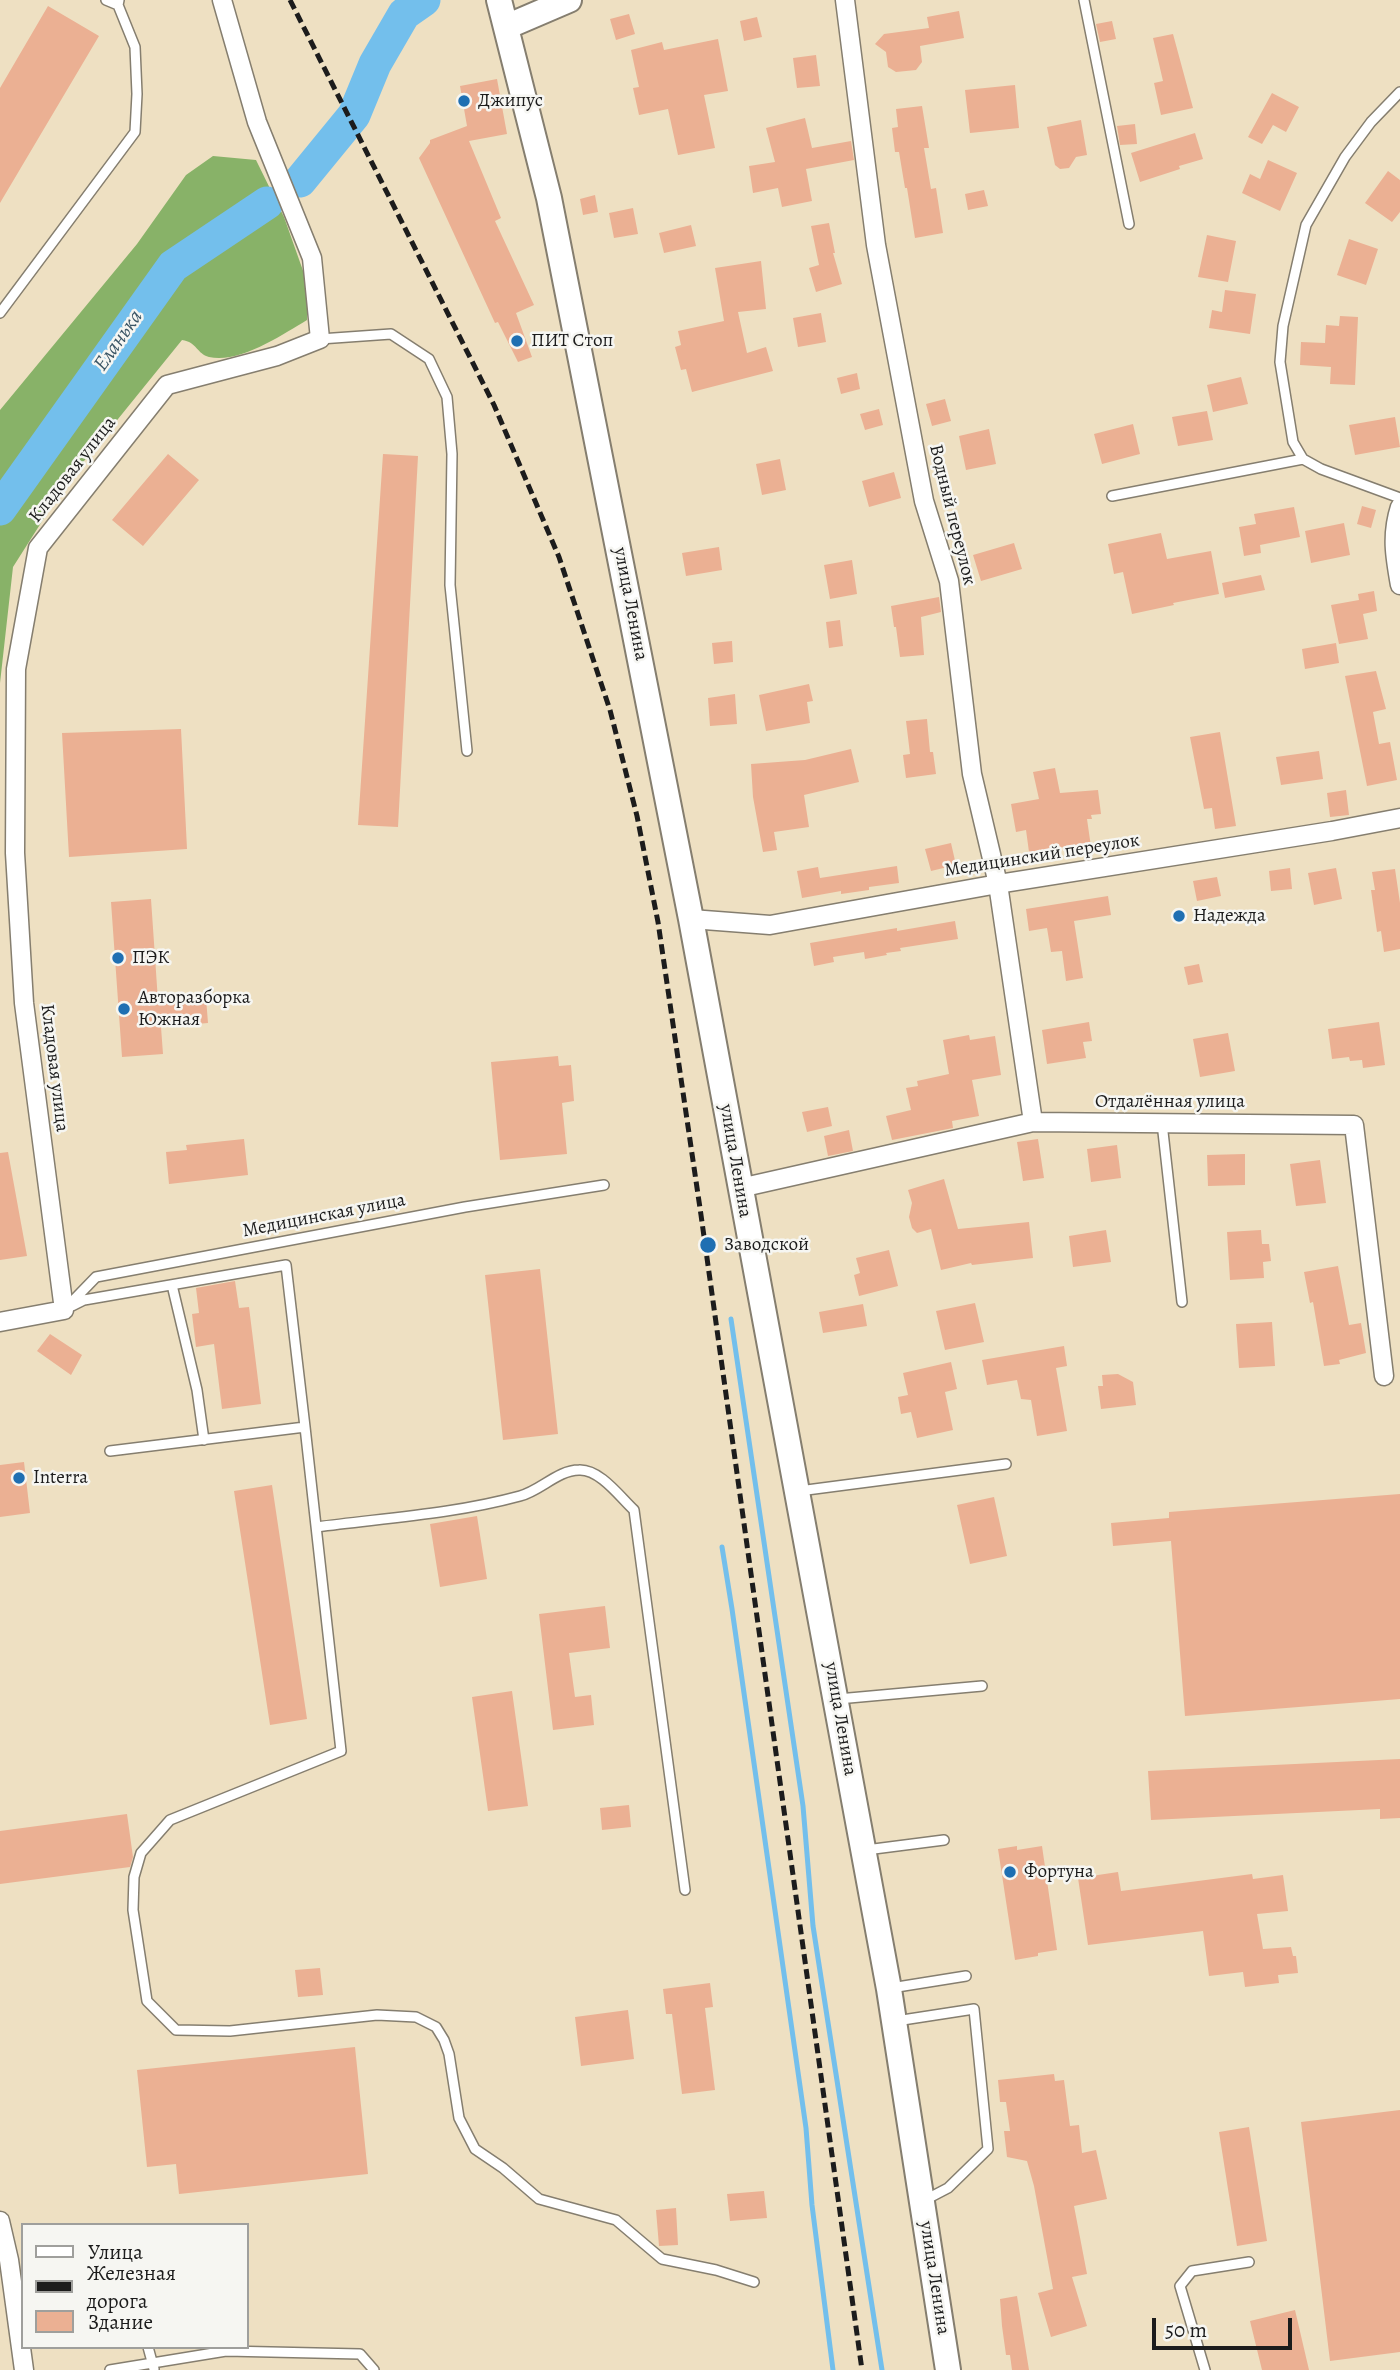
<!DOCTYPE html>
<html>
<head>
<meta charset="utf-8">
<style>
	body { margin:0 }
	#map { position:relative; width:1400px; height:2370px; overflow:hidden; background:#eee0c2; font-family:Alegreya,serif }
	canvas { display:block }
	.legend { position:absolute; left:21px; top:2223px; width:228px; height:126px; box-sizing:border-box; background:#f6f6f2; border:2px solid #9f9f9c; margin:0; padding:9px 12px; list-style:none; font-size:21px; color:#1c1c1c }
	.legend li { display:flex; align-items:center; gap:14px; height:35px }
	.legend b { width:35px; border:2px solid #9f9f9c }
	.scale { position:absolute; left:1152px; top:2318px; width:140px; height:32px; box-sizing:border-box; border:4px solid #1c1c1c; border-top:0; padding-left:9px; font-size:21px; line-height:24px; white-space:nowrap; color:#1c1c1c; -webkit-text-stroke:5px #f6f6f2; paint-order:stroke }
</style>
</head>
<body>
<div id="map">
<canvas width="1400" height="2370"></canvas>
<ul class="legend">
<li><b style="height:9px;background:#fff"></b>Улица</li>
<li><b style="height:9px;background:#1c1c1c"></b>Железная дорога</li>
<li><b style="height:19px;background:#ebb093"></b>Здание</li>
</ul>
<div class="scale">50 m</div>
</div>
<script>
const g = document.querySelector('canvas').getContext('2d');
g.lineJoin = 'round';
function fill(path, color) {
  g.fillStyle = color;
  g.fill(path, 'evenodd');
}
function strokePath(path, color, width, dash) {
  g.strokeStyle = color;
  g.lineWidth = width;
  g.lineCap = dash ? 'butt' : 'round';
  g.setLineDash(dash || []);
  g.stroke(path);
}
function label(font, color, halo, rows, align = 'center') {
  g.font = font + ' Alegreya,serif';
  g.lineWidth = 5;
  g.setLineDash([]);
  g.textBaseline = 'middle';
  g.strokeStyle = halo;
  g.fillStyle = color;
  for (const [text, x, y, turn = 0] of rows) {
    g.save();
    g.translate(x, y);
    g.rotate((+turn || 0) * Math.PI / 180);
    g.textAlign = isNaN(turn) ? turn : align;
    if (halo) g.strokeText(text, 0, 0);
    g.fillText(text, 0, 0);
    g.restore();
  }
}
fill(new Path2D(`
	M213 156 256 160 284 217 307 282V320C282 335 239 364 209 357 197 354 197 342 182 340L67 482 13 567 0 683V410L137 244 186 175Z`), '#88b268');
strokePath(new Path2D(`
	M731 1319 803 1806 813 1926 882 2370
	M722 1547 732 1609 806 2128 812 2205 833 2370`), '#73bfec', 5);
strokePath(new Path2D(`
	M300 181 354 115 375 64 404 14 424 0
	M0 509 173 266 267 203`), '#73bfec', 33);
fill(new Path2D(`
	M48 6 99 36 0 203V88Z
	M959 11 964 38 920 46 922 62 916 70 896 72 888 67 886 52 875 44 884 34 929 28 927 17Z
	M629 14 635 34 616 40 610 19Z
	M757 17 762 37 744 41 740 21Z
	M1112 21 1116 39 1100 42 1096 24Z
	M1173 34 1193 108 1161 115 1154 83 1163 81 1153 38Z
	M718 39 728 91 704 95 715 148 678 155 668 109 639 115 633 88 639 87 631 50 662 42 664 50Z
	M816 55 820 86 797 88 793 58Z
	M497 79 507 134 469 141 501 218 495 221 534 305 516 313 532 357 518 362 498 322 495 323 419 158 430 143V140L467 126 460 86Z
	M1015 85 1019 128 970 133 965 90Z
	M1272 93 1299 107 1286 132 1273 125 1262 144 1248 137Z
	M922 106 929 148H924L931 189 936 188 943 233 915 238 907 188H905L899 152H895L892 128 898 127 896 109Z
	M805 118 812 148 851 141 854 160 806 169 812 201 782 207 778 188 753 193 749 166 775 162 766 128Z
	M1081 120 1087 155 1076 157 1069 168 1060 169 1055 165 1047 127Z
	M1135 124 1137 144 1120 145 1117 126Z
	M1195 133 1203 159 1179 166 1180 169 1140 182 1131 153Z
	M1268 160 1297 173 1280 211 1242 193 1250 174 1260 179Z
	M1388 171 1400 180V212L1392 222 1365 203Z
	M984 190 988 206 968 210 965 194Z
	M595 195 598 212 583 215 580 199Z
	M633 208 638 234 614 238 609 213Z
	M829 223 835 253H833L842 284 816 292 809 268 819 265 811 226Z
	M691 225 696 246 664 253 659 233Z
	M1207 235 1236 241 1228 282 1198 277Z
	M1349 239 1378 249 1366 285 1337 275Z
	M761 261 766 309 738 312 747 353 766 347 773 371 692 392 686 369 681 370 675 347 681 345 678 331 724 321 715 268Z
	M1225 290 1256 294 1250 334 1209 328 1212 310 1222 312Z
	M821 313 826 342 798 347 793 318Z
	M1340 316 1358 317 1355 385 1330 384 1331 367 1300 365 1301 342 1325 343 1326 325 1339 326Z
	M857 373 860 389 841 394 837 378Z
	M1241 377 1248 404 1213 412 1207 385Z
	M945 399 951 421 932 426 926 404Z
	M879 409 883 425 865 430 860 414Z
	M1207 411 1213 440 1178 446 1172 417Z
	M1395 417 1400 447 1355 455 1349 425Z
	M1133 424 1140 454 1102 464 1094 434Z
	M989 429 996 464 966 470 959 436Z
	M168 454 199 480 143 546 112 520Z
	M383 454 418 456 398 827 358 825Z
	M780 459 786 490 762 495 756 464Z
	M894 472 901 498 869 507 862 481Z
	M1362 506 1376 510 1371 528 1357 524Z
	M1294 507 1300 537 1260 545 1261 553 1244 556 1239 527 1256 524 1254 514Z
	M1344 523 1350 555 1311 563 1305 531Z
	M1161 533 1167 559 1211 551 1219 594 1173 603 1174 605 1132 614 1123 572 1114 574 1108 544Z
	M1014 543 1022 569 981 581 973 555Z
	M719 547 722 570 686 576 682 553Z
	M852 560 857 594 830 599 824 565Z
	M1261 575 1265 590 1225 598 1222 583Z
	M1374 591 1377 611 1363 614 1368 639 1339 644 1331 605 1359 600 1358 594Z
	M939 597 941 612 921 617 924 655 900 657 896 627H894L891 606Z
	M840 620 843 646 829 648 826 622Z
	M732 641 733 662 714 664 712 643Z
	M1336 643 1339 663 1305 669 1302 649Z
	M1376 671 1386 709 1373 712 1379 744 1390 742 1397 780 1367 786 1345 676Z
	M809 684 813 701 807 702 810 723 766 731 759 695Z
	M735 694 737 724 710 726 708 698Z
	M927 719 930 752H933L936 774 906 778 903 755 910 754 906 721Z
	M181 729 187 849 69 857 62 733Z
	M1220 732 1236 826 1215 829 1212 808 1204 809 1190 737Z
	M851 749 859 782 804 795 809 827 774 832 777 850 763 852 753 797 751 764 805 760Z
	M1319 751 1323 779 1281 785 1276 757Z
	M1055 768 1060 793 1098 790 1101 814 1091 815 1092 819H1087L1092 854 1073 857 1071 846 1029 852 1026 830 1016 832 1011 804 1039 799 1033 772Z
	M1346 790 1349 815 1330 817 1327 793Z
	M951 843 956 865 931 871 925 849Z
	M897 866 899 883 869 887V890L841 894V891L802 898 797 871 818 867 820 878Z
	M1290 868 1292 889 1271 891 1269 871Z
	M1336 868 1342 899 1314 905 1308 873Z
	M1395 869 1400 903V949L1384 952 1381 931 1377 932 1371 890H1375L1372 872Z
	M1217 877 1221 896 1197 901 1193 881Z
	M1108 896 1111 915 1074 921 1083 978 1066 981 1062 951 1051 952 1047 928 1029 931 1026 909Z
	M151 899 158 1001 206 998 208 1023 161 1027 163 1054 122 1057 111 902Z
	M955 921 958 939 900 948 901 951 886 953 887 955 865 959 864 952 833 957 834 962 814 966 810 943 897 928V931Z
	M1199 964 1203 982 1188 985 1184 967Z
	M1089 1022 1092 1041 1083 1042 1086 1058 1047 1064 1042 1030Z
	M1379 1022 1385 1065 1363 1068 1362 1060 1350 1061 1349 1057 1332 1059 1328 1029Z
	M1228 1033 1235 1071 1200 1077 1193 1039Z
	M969 1035 970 1040 995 1036 1001 1075 972 1080 979 1116 952 1121 953 1128 892 1140 886 1116 911 1110 906 1088 918 1086 917 1081 949 1074 943 1040Z
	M558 1056 559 1066 571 1065 574 1101 562 1103 567 1154 500 1160 491 1062Z
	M828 1107 832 1126 807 1132 802 1112Z
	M849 1130 853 1151 828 1156 824 1136Z
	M244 1139 248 1175 169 1184 166 1152 187 1150 186 1145Z
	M1038 1139 1044 1178 1023 1181 1017 1142Z
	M1117 1145 1121 1178 1091 1182 1087 1149Z
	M8 1152 27 1256 0 1260V1153Z
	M1245 1154V1185L1208 1186 1207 1155Z
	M1320 1160 1326 1203 1296 1206 1290 1164Z
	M944 1179 958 1229 1029 1222 1033 1258 972 1265 971 1263 941 1270 931 1229 917 1233 912 1228 909 1217 912 1203 908 1190Z
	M1106 1230 1111 1262 1073 1267 1069 1236Z
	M1261 1230 1262 1244H1269L1271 1261 1263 1262 1264 1278 1230 1280 1227 1232Z
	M889 1250 898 1286 859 1296 854 1275 860 1273 856 1258Z
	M1338 1266 1349 1325 1361 1323 1366 1353 1339 1360 1340 1364 1324 1366 1313 1302 1310 1303 1304 1272Z
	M540 1269 558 1434 503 1440 485 1275Z
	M235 1281 239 1308 249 1307 261 1404 222 1409 214 1344 196 1347 192 1314 199 1313 196 1288Z
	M975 1303 984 1342 945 1350 936 1311Z
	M863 1304 867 1326 823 1333 819 1312Z
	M1272 1322 1275 1366 1239 1368 1236 1324Z
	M50 1334 82 1355 71 1375 37 1351Z
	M1064 1346 1067 1366 1056 1368 1067 1431 1037 1436 1031 1400 1021 1399 1017 1380 987 1385 982 1360Z
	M951 1362 957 1389 945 1392 953 1430 917 1438 911 1412 901 1414 898 1397 908 1395 903 1373Z
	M1118 1374 1133 1382 1136 1405 1101 1409 1098 1386H1103L1102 1375Z
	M24 1462 30 1513 0 1517V1465Z
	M272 1485 307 1719 270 1725 234 1491Z
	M1400 1494V1699L1185 1716 1171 1541 1113 1546 1111 1523 1169 1518V1512Z
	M994 1497 1007 1556 970 1564 957 1505Z
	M477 1516 487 1579 440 1587 430 1524Z
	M605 1606 610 1648 569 1653 575 1697 591 1695 594 1725 553 1730 539 1614Z
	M512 1691 528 1806 488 1811 472 1697Z
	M1400 1759V1818L1380 1819V1809L1151 1820 1148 1771Z
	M629 1805 631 1827 602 1830 600 1808Z
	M127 1814 133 1857 130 1867 0 1884V1831Z
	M1017 1846V1850L1042 1846 1057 1950 1038 1953V1956L1015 1960 998 1849Z
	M1118 1872 1121 1891 1252 1874 1253 1879 1283 1875 1288 1911 1257 1914 1263 1949 1291 1947 1293 1956H1296L1298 1973 1278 1975 1279 1983 1245 1987 1243 1972 1209 1976 1203 1931 1088 1945 1078 1878Z
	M320 1968 323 1995 298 1997 295 1970Z
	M710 1983 713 2007 705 2008 715 2090 682 2094 672 2014H666L663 1989Z
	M628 2010 634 2059 581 2066 575 2017Z
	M355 2047 368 2174 179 2194 176 2164 147 2167 137 2070Z
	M1054 2074 1055 2081 1064 2080 1070 2126 1079 2125 1082 2153 1096 2150 1107 2199 1074 2206 1087 2274 1072 2277 1087 2326 1051 2337 1038 2293 1053 2289 1034 2186 1027 2161 1007 2157 1004 2131H1010L1006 2102H1000L998 2080Z
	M1400 2110V2352L1330 2361 1301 2122Z
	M1249 2127 1267 2241 1237 2246 1219 2132Z
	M764 2191 767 2218 730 2221 727 2194Z
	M676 2208 678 2245 659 2246 656 2210Z
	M1017 2296 1029 2370H1012L1010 2355H1006L1002 2326 1000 2299Z
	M1295 2310 1309 2370H1262L1250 2321Z`), '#ebb093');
const lane = new Path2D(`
	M106 0 118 5
	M1084 0 1129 224
	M1400 92 1371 122 1345 157 1306 225 1283 326 1280 362 1293 442 1303 459 1321 469 1400 498
	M0 313 135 132 137 94 135 47 118 5 119 0
	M320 339 391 334 429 359 447 397 452 454 450 585 467 751
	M1112 496 1303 459
	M1162 1123 1182 1302
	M172 1285 197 1390 204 1440
	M72 1306 84 1300 286 1265 305 1427
	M64 1310 96 1277 465 1207 604 1185
	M110 1451 305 1427 341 1751 170 1820 141 1853 134 1877 133 1910 147 2001 176 2030 230 2031 377 2015 416 2017 436 2027 444 2040 449 2054 459 2118 475 2149 503 2168 539 2199 616 2220 662 2259 716 2270 754 2282
	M799 1491 1006 1464
	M317 1527C385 1518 454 1514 520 1496 540 1491 558 1470 579 1470 600 1469 620 1497 634 1510L685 1890
	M838 1699 982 1686
	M866 1850 944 1840
	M891 1988 966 1976
	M896 2021 974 2009 988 2149 948 2188 925 2200
	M148 2347 154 2369
	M110 2370 226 2351 360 2354 374 2370
	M1205 2370 1180 2286 1192 2271 1249 2262`);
const street = new Path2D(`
	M845 0 876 245 924 501 949 581 972 774 998 884 1033 1122
	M1400 507C1391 535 1395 557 1400 585
	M691 919 770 925 998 884 1332 831 1400 818
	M740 1188 1033 1122 1354 1125 1384 1376
	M0 1322 64 1310 24 1003 15 853 16 669 38 548 167 385 277 356 320 339 312 258 257 122 222 0
	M0 2221 9 2260 24 2370`);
const secondary = new Path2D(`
	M499 0 549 198 691 919 889 1989 948 2370
	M506 27 569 0`);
strokePath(lane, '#857e6f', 12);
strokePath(street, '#857e6f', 21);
strokePath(secondary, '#857e6f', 28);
strokePath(lane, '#fff', 9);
strokePath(street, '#fff', 18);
strokePath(secondary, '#fff', 24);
strokePath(new Path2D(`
	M290 0 494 405 559 557 610 710 637 816 658 922 701 1215 862 2370`), '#1c1c1c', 5, [10, 5]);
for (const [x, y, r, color] of [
	[464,101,7,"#1f6fb2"],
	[517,341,7,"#1f6fb2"],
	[1179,916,7,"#1f6fb2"],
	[118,958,7,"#1f6fb2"],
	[124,1009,7,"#1f6fb2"],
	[708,1245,9,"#1f6fb2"],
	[19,1478,7,"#1f6fb2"],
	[1010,1872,7,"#1f6fb2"]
]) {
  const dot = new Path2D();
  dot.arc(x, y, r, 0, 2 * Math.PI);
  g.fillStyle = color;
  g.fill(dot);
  strokePath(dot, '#f6f6f2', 2.5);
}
label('19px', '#1c1c1c', '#f6f6f2', [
	["Джипус",478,101],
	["ПИТ Стоп",531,341],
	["Надежда",1193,916],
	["ПЭК",132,958],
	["Авторазборка",138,998],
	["Южная",138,1020],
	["Заводской",724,1245],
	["Interra",33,1478],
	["Фортуна",1024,1872]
], 'left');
label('19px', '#1c1c1c', '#f6f6f2', [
	["Кладовая улица",73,470,-52],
	["Водный переулок",952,515,76],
	["улица Ленина",630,604,79],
	["Медицинский переулок",1042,856,-9],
	["Кладовая улица",54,1068,83],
	["Отдалённая улица",1170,1102],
	["улица Ленина",735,1161,80],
	["Медицинская улица",324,1216,-11],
	["улица Ленина",840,1719,80],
	["улица Ленина",934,2278,81]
]);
label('italic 21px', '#3a5565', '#f6f6f2', [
	["Еланька",119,341,-55]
]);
</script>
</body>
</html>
